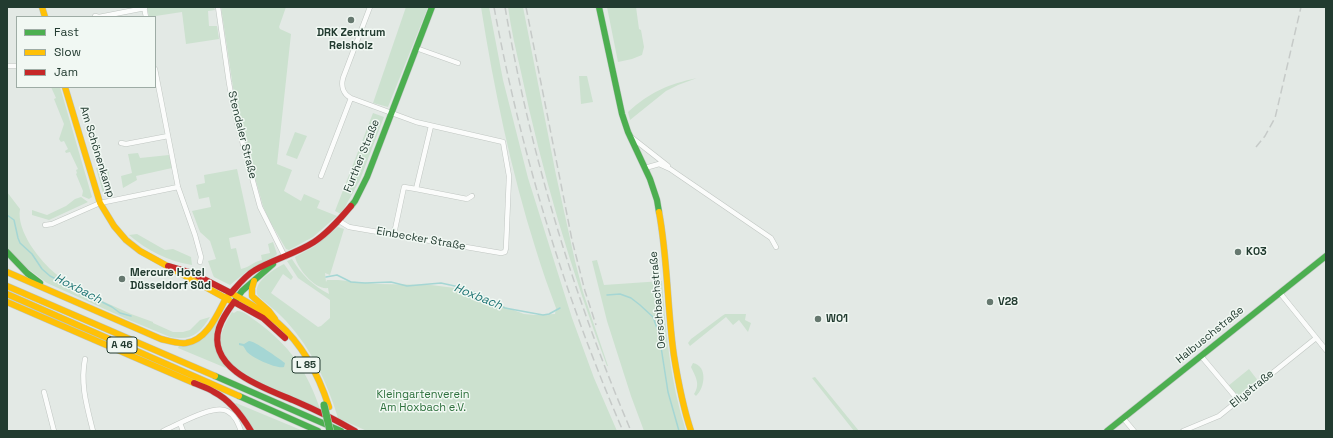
<!DOCTYPE html>
<html>
<head>
<meta charset="utf-8">
<style>
	body { margin:0 }
	#map { position:relative; width:1333px; height:438px; overflow:hidden; background:#e3e9e5; font-family:"Space Grotesk",sans-serif }
	canvas { display:block }
	.frame { position:absolute; inset:0; border:8px solid #223b30; pointer-events:none }
	.legend { position:absolute; left:16px; top:16px; width:140px; height:72px; box-sizing:border-box; background:#f1f8f3; border:1px solid #9eaca5; margin:0; padding:5px 7px; list-style:none; font-size:12px; color:#223b30 }
	.legend li { display:flex; align-items:center; gap:8px; height:20px }
	.legend b { width:20px; border:1px solid #9eaca5 }
</style>
</head>
<body>
<div id="map">
<canvas width="1333" height="438"></canvas>
<div class="frame"></div>
<ul class="legend">
<li><b style="height:5px;background:#4caf50"></b>Fast</li>
<li><b style="height:5px;background:#ffc107"></b>Slow</li>
<li><b style="height:5px;background:#c62828"></b>Jam</li>
</ul>
</div>
<script>
const g = document.querySelector('canvas').getContext('2d');
g.lineJoin = 'round';
function fill(path, color) {
  g.fillStyle = color;
  g.fill(path, 'evenodd');
}
function strokePath(path, color, width, dash) {
  g.strokeStyle = color;
  g.lineWidth = width;
  g.lineCap = dash ? 'butt' : 'round';
  g.setLineDash(dash || []);
  g.stroke(path);
}
function label(font, color, halo, rows, align = 'center') {
  g.font = font + ' "Space Grotesk",sans-serif';
  g.lineWidth = 3;
  g.setLineDash([]);
  g.textBaseline = 'middle';
  g.strokeStyle = halo;
  g.fillStyle = color;
  for (const [text, x, y, turn = 0] of rows) {
    g.save();
    g.translate(x, y);
    g.rotate((+turn || 0) * Math.PI / 180);
    g.textAlign = isNaN(turn) ? turn : align;
    if (halo) g.strokeText(text, 0, 0);
    g.fillText(text, 0, 0);
    g.restore();
  }
}
fill(new Path2D(`
	M147 7H214L215 10 208 11 209 26H217L219 39 186 44 182 12 149 17Z
	M221 7H286L279 27 280 29 291 34 277 164 292 170 284 191 301 201 304 194 320 201 317 208 337 216 313 237 289 250 286 249 268 218 263 206 237 114Z
	M406 7H428L388 107 373 103Z
	M481 7H489L503 80 528 178 572 318 594 378 617 431H367L338 418C327 382 311 348 286 321 278 312 267 304 258 296 251 283 274 269 284 264L293 277 291 280 283 274 271 293 318 327 321 326 330 318V300L298 278 287 261 292 259C301 274 313 286 329 294L328 288C315 290 298 269 295 257L315 246 338 227 344 229 330 275 325 273 326 282 327 280H338L379 284 431 285 455 288 524 314 535 315 555 314 556 308C549 289 542 270 536 250 511 171 494 89 481 7Z
	M508 7H523L556 175 575 261 583 292 608 366H607C571 270 542 173 521 72 516 51 511 29 508 7Z
	M607 7H636L639 29 641 30 644 47 642 55 632 59 618 62Z
	M579 76H587L593 102 581 104Z
	M697 78 678 85 666 91 630 120 628 112C650 92 669 84 697 78Z
	M51 87H60L92 197 89 199 82 196 83 191 76 174 77 173 76 170 78 169 70 152 66 153 65 151 68 149 64 141 61 142 59 139 64 124 54 99 56 98Z
	M373 113 384 117 360 180 341 214 335 211Z
	M295 132 307 136 297 159 286 155Z
	M138 153 140 158 169 155 172 168 136 176 137 180 123 188 121 176 132 173 128 154Z
	M101 167H105L109 171V174L111 192 103 193 96 168Z
	M237 169 251 233 229 238 231 249 236 248 241 269C251 267 252 262 262 260L261 255 270 253 268 244 273 242 277 254 275 256 246 272 230 285 214 277 213 275 208 261 216 259 210 241 200 232 192 211 211 207 209 197 199 199 196 185 205 183 204 175Z
	M7 192 20 209C16 231 40 261 56 274 62 279 70 283 77 287L78 290 131 314 153 322V323L173 332H183L190 330 200 320 210 317C199 334 192 341 170 337L129 320 47 283 20 263 7 248Z
	M81 197 88 202 49 220 32 215V210L47 215 66 206 75 199Z
	M137 234 165 250 173 249 191 257 192 265C168 261 148 251 129 235Z
	M597 260 604 285 662 281C666 332 670 382 686 431H644L631 396 607 321 592 261Z
	M224 307 216 328 226 368 178 348 179 346H187Z
	M237 311C244 311 250 317 256 321 289 345 307 370 320 409 295 398 261 386 239 371 231 366 222 354 221 343 220 332 226 322 232 312L234 313Z
	M725 314H746L745 320 751 323 748 332 739 320 733 325 726 317 690 346 688 343 691 339 722 316Z
	M693 363C708 366 705 388 696 396L694 394C701 384 695 376 691 367Z
	M1249 369 1259 382 1239 398 1228 386Z
	M815 377 859 431H854L812 378Z
	M236 403 301 430 296 431H253L235 404Z`), '#cce1cf');
fill(new Path2D(`
	M249 341C255 341 278 358 285 363L284 367C276 369 253 358 247 352 247 352 244 347 243 346L239 345V343L244 344Z`), '#a5d6d4');
strokePath(new Path2D(`
	M7 215 14 220 18 238 20 243 32 254 42 269 50 276 112 307 120 313 131 316
	M326 277 337 275 351 282 365 283 391 282 407 286 441 283 464 288 483 296 505 308 543 315 549 314 560 308
	M607 295 620 294 631 298 640 305 653 317 659 334 668 392 679 431`), '#a5d6d4', 1.5);
const street = new Path2D(`
	M144 7 146 17
	M218 7 229 83 235 115 260 207 285 257
	M95 16 99 17 145 8
	M416 48 458 63
	M7 66H17
	M155 69 178 187 195 235 201 257 200 262
	M631 137 668 166
	M121 143 126 144 168 136
	M645 168 659 164 670 169 771 238 776 247
	M321 176 351 98
	M416 189 467 199 472 196
	M339 221 349 227 501 253 505 252 506 248 509 176 503 142 416 122 351 98C343 94 341 86 343 78L370 7
	M45 225 52 224 100 203 178 187
	M394 234 404 187 416 189 431 126
	M1280 293 1326 350
	M1201 356 1238 400
	M85 359C80 384 87 407 93 431
	M44 392 54 431
	M1123 418 1134 431
	M180 423 183 431
	M163 431C177 425 213 404 227 411 235 415 238 423 241 431
	M1183 431 1219 416 1316 338`);
const fast = new Path2D(`
	M599 7 622 114 628 132 650 179 657 200 659 212
	M351 206 355 201 367 177 432 7
	M7 252 27 273 40 283
	M235 301 242 291 273 264
	M215 376 341 431
	M239 396 318 431
	M1107 431 1326 256`);
const slow = new Path2D(`
	M42 7 45 17
	M65 87 100 203 114 226 126 240 140 251 229 300
	M659 212C668 260 667 308 674 356 678 381 683 407 691 431
	M7 272 161 339C169 341 177 344 186 343 207 340 217 315 226 298
	M254 281 252 288V296L269 311 275 319
	M7 286 215 376
	M7 294 239 396
	M226 298 231 293C247 302 264 311 278 323 303 345 319 376 329 407
	M7 302 194 383`);
const jam = new Path2D(`
	M168 266 192 273 231 293C238 285 246 275 255 270 274 259 295 254 314 242 328 233 340 219 351 206
	M234 302 263 318 285 338
	M234 302C228 310 222 319 219 328 206 370 267 389 295 401 316 410 336 420 355 431
	M194 383C201 386 208 388 214 392 230 400 242 416 251 431`);
strokePath(street, '#c0c6c2', 5.5);
strokePath(fast, '#bdc5c0', 7);
strokePath(slow, '#bdc5c0', 7);
strokePath(jam, '#bdc5c0', 7);
strokePath(street, '#fbfcfb', 4.5);
strokePath(fast, '#4caf50', 6);
strokePath(slow, '#ffc107', 6);
strokePath(jam, '#c62828', 6);
strokePath(new Path2D(`
	M494 7C521 153 564 295 623 431
	M505 7C530 153 573 295 631 431
	M526 7 572 240 585 291 596 325
	M1256 147 1265 136 1275 118 1301 7`), '#c6cac8', 1.5, [8, 4]);
const fastBridge = new Path2D(`
	M324 405 330 431`);
strokePath(fastBridge, '#bcc5c0', 8, []);
strokePath(fastBridge, '#4caf50', 7);
for (const [x, y, r, color] of [
	[351,20,4,"#66786f"],
	[1238,252,4,"#66786f"],
	[122,279,4,"#66786f"],
	[990,302,4,"#66786f"],
	[818,319,4,"#66786f"]
]) {
  const dot = new Path2D();
  dot.arc(x, y, r, 0, 2 * Math.PI);
  g.fillStyle = color;
  g.fill(dot);
  strokePath(dot, '#f1f8f3', 1.5);
}
for (const [x, y, w] of [
	[122,345,30],
	[306,365,28]
]) {
  const box = new Path2D();
  box.roundRect(x - w / 2, y - 8, w, 16, 3);
  g.fillStyle = '#f1f8f3';
  g.fill(box);
  strokePath(box, '#223b30', 1);
}
label('bold 10px', '#223b30', null, [
	["A 46",122,345],
	["L 85",306,365]
]);
label('bold 11px', '#223b30', '#f1f8f3', [
	["DRK Zentrum",351,33,"center"],
	["Reisholz",351,46,"center"],
	["K03",1246,252],
	["Mercure Hotel",130,273],
	["Düsseldorf Süd",130,286],
	["V28",998,302],
	["W01",826,319]
], 'left');
label('11px', '#223b30', '#f1f8f3', [
	["Stendaler Straße",242,135,76],
	["Am Schönenkamp",97,152,73],
	["Further Straße",362,156,-68],
	["Einbecker Straße",421,239,10],
	["Oerschbachstraße",658,300,-95],
	["Halbuschstraße",1210,335,-39],
	["Ellystraße",1252,389,-39]
]);
label('11px', '#2d703c', '#f1f8f3', [
	["Kleingartenverein",423,395],
	["Am Hoxbach e.V.",423,408]
]);
label('italic 12px', '#1e7474', '#f1f8f3', [
	["Hoxbach",78,289,27],
	["Hoxbach",478,297,22]
]);
</script>
</body>
</html>
